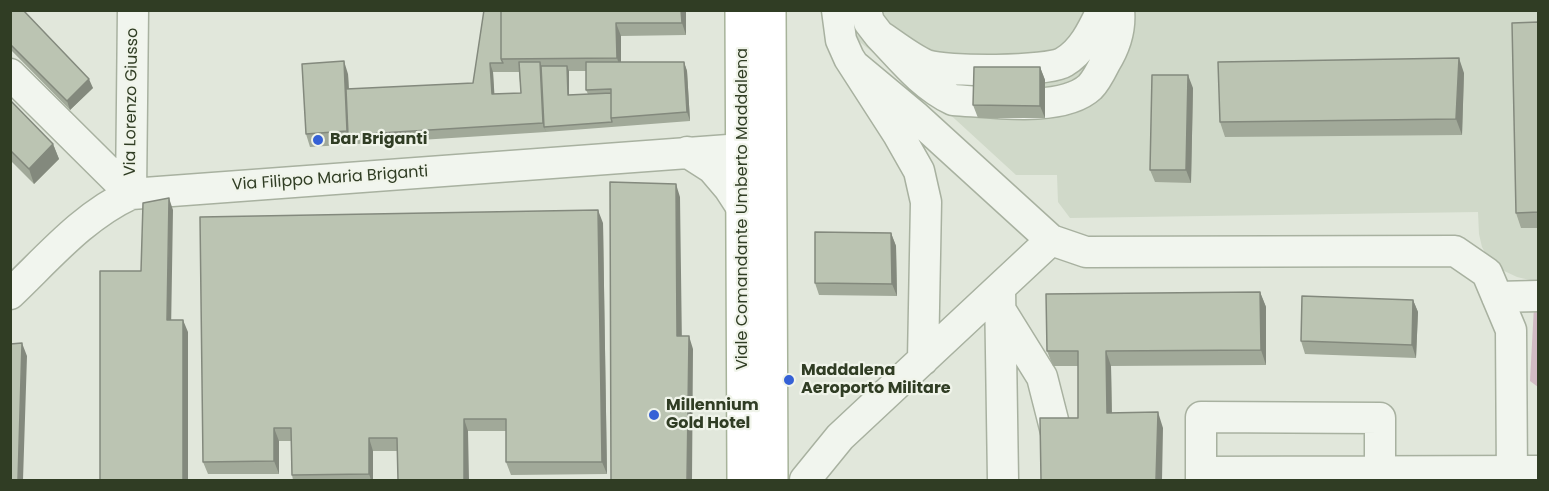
<!DOCTYPE html>
<html>
<head>
<meta charset="utf-8">
<style>
	body { margin:0 }
	#map { position:relative; width:1549px; height:491px; overflow:hidden; background:#e1e7db; font-family:Poppins,sans-serif }
	canvas { display:block }
	.frame { position:absolute; inset:0; border:12px solid #303d24; pointer-events:none }
</style>
</head>
<body>
<div id="map">
<canvas width="1549" height="491"></canvas>
<div class="frame"></div>
</div>
<script>
const g = document.querySelector('canvas').getContext('2d');
g.lineJoin = 'round';
function fill(path, color) {
  g.fillStyle = color;
  g.fill(path, 'evenodd');
}
function strokePath(path, color, width, dash) {
  g.strokeStyle = color;
  g.lineWidth = width;
  g.lineCap = dash ? 'butt' : 'round';
  g.setLineDash(dash || []);
  g.stroke(path);
}
function label(font, color, halo, rows, align = 'center') {
  g.font = font + ' Poppins,sans-serif';
  g.lineWidth = 4.5;
  g.setLineDash([]);
  g.textBaseline = 'middle';
  g.strokeStyle = halo;
  g.fillStyle = color;
  for (const [text, x, y, turn = 0] of rows) {
    g.save();
    g.translate(x, y);
    g.rotate((+turn || 0) * Math.PI / 180);
    g.textAlign = isNaN(turn) ? turn : align;
    if (halo) g.strokeText(text, 0, 0);
    g.fillText(text, 0, 0);
    g.restore();
  }
}
fill(new Path2D(`
	M848 10 1538 11V282L1517 277 1500 269 1488 258 1482 247 1479 234 1478 212 1070 218 1058 202 1057 175H1016L944 109 856 39Z`), '#d0d9c9');
fill(new Path2D(`
	M1534 306H1538V387L1530 381Z`), '#d1bbc4');
const minor = new Path2D(`
	M837 10 841 40 849 58 898 134 919 171 926 202 923 360
	M866 10 869 22 879 35
	M1102 10C1093 29 1083 51 1064 62 1049 72 944 72 926 65 910 58 894 45 879 35 902 59 923 86 953 100 990 102 1062 113 1090 87 1096 81 1101 71 1105 63 1115 47 1121 30 1119 10
	M856 67 916 117 1051 240 1086 252 1455 251 1487 273 1511 330 1512 480
	M10 74 131 194
	M687 152 712 168 729 188 742 208
	M131 194 133 10
	M1000 288 1003 480
	M10 294C48 258 83 216 131 194L742 149
	M1497 297 1538 296
	M1001 311 1042 377 1056 432
	M1201 472 1538 471
	M805 480 840 437 1051 240
	M1201 480V417L1380 418V480`);
const major = new Path2D(`
	M742 10 744 480
	M769 10 771 480`);
strokePath(minor, '#a8b1a0', 33);
strokePath(major, '#a7b39a', 36);
strokePath(minor, '#f1f5ee', 30);
strokePath(major, '#fff', 33);
fill(new Path2D(`
	M10 10 93 88 70 110 10 49Z
	M484 10H686V35L621 36V62H684L687 71 690 121 546 132 310 147 306 134 348 74 349 89 473 83ZM569 71H586V90L588 94 569 95ZM493 72H519L521 93 494 94Z
	M1539 22V228H1521L1516 213Z
	M1040 67 1045 80V118H978L973 105Z
	M1464 73 1462 135 1225 137 1220 122Z
	M1193 88 1191 183 1155 182 1150 170Z
	M10 100 53 144 59 159 34 184 10 160Z
	M603 223 607 474 511 475 506 462V431H468L397 451H373V480H293L292 475 291 441H279V474H208L203 462Z
	M891 233 896 246 897 296 819 295 815 283Z
	M1260 292 1266 307V365L1111 366 1112 413 1163 428 1078 418V366H1053L1047 351Z
	M1413 300 1418 312 1416 358 1305 354 1301 341Z`), '#a1a999');
fill(new Path2D(`
	M681 10H686V35L682 23Z
	M616 23 621 36V71L617 58Z
	M1459 58 1464 73 1462 135 1456 119Z
	M344 61 348 74 351 135H348L352 144 347 131Z
	M540 62 543 71 544 127 546 132 543 123Z
	M684 62 687 71 690 121 687 112Z
	M490 63 493 72 495 103 492 94Z
	M567 66 569 71V99L568 95Z
	M1040 67 1045 80V118L1040 106Z
	M1188 75 1193 88 1191 183 1186 170Z
	M89 79 93 88 70 110 67 101Z
	M53 144 59 159 34 184 29 169Z
	M676 184 680 197 682 348 677 336Z
	M169 198 173 210 171 332 167 320Z
	M598 210 603 223 607 474 602 462Z
	M891 233 896 246 897 296 892 284Z
	M1260 292 1266 307V365L1261 350Z
	M1413 300 1418 312 1416 358 1412 345Z
	M183 320 188 332V480H183Z
	M689 336 693 349 692 480H687Z
	M22 343 27 356 23 480H18Z
	M1106 351 1111 366 1112 428 1107 413Z
	M1158 412 1163 428 1162 480H1156Z
	M464 419 468 431 469 480H464Z
	M274 428 279 441V474L274 461Z
	M369 438 373 451V480H371L369 474Z`), '#83897d');
const building = new Path2D(`
	M10 10H23L89 79 67 101 10 44Z
	M484 10H501V59L503 63H490L492 94 521 93 519 62H540L543 123 348 135 346 89 473 83Z
	M501 10H681L682 23H616L617 58 501 59Z
	M1539 22V212L1516 213 1512 23Z
	M1459 58 1456 119 1220 122 1218 62Z
	M344 61 347 131 306 134 302 64Z
	M586 62H684L687 112 611 118V89L586 90Z
	M541 66H567L568 95 611 93V118L612 122 544 127Z
	M974 67H1040V106L973 105Z
	M1152 75H1188L1186 170H1150Z
	M10 100 53 144 29 169 10 150Z
	M610 182 676 184 677 336H689L687 480H611Z
	M169 198 167 320H183V480H100V271H141L143 203Z
	M598 210 602 462H506V419H464V480H398L397 438H369V474L292 475 291 428H274V461L203 462 200 217Z
	M815 232 891 233 892 284 815 283Z
	M1260 292 1261 350 1106 351 1107 413 1158 412 1156 480H1041L1040 418H1078V351H1047L1046 294Z
	M1302 296 1413 300 1412 345 1301 341Z
	M22 343 18 480H10V344Z`);
fill(building, '#bbc4b2');
strokePath(building, '#83897d', 1.5);
for (const [x, y, r, color] of [
	[318,140,6,"#3561d6"],
	[789,380,6,"#3561d6"],
	[654,415,6,"#3561d6"]
]) {
  const dot = new Path2D();
  dot.arc(x, y, r, 0, 2 * Math.PI);
  g.fillStyle = color;
  g.fill(dot);
  strokePath(dot, '#f0f4ea', 2);
}
label('16px', '#303d24', '#f0f4ea', [
	["Via Lorenzo Giusso",132,102,-89],
	["Via Filippo Maria Briganti",330,179,-4],
	["Viale Comandante Umberto Maddalena",743,209,-90]
]);
label('bold 16px', '#303d24', '#f0f4ea', [
	["Bar Briganti",330,140],
	["Maddalena",801,371],
	["Aeroporto Militare",801,389],
	["Millennium",666,406],
	["Gold Hotel",666,424]
], 'left');
</script>
</body>
</html>
